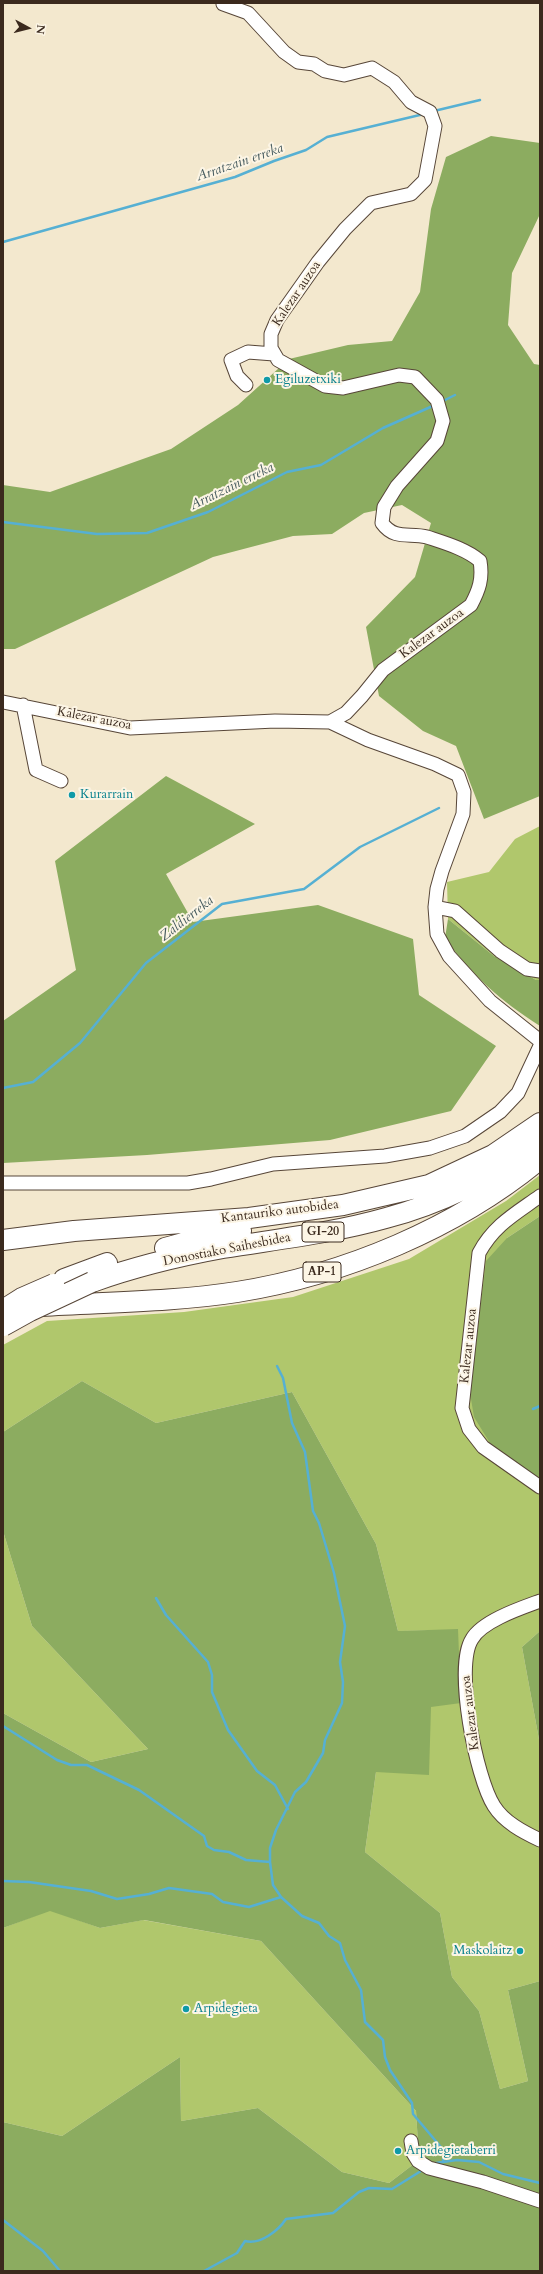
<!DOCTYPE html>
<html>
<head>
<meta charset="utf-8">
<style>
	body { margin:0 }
	#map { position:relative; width:543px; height:2274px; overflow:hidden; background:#f3e8ce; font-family:Cardo,serif }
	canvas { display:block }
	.frame { position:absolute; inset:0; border:4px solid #3b2a1e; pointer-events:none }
	.north { position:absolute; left:8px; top:8px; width:40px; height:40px; -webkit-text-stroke:3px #fcf5e5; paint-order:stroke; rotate:97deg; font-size:11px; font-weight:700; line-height:16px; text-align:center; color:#3b2a1e }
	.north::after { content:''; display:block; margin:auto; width:14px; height:18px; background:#3b2a1e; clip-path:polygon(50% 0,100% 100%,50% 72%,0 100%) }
</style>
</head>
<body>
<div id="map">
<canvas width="543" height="2274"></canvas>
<div class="frame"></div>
<div class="north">N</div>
</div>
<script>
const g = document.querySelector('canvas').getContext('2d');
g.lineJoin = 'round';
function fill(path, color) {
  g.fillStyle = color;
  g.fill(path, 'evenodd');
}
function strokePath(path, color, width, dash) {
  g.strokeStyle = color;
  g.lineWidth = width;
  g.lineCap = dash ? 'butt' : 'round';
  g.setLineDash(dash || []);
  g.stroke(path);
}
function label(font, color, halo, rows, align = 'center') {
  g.font = font + ' Cardo,serif';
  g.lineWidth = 4;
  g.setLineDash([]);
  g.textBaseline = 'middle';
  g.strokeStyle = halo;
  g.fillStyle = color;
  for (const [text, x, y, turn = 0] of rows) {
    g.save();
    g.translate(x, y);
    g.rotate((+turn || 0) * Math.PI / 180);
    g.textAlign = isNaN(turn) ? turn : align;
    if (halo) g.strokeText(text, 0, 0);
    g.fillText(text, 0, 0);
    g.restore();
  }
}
fill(new Path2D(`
	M540 826V980H536L494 956 448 919 447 882 489 872 515 839Z
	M540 1175V1216L507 1238 540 1482V1631L522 1647 540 1745V1981L508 1990 528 2081 500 2089 479 2011 452 1977 440 1913 365 1852 376 1772 431 1707 458 1630 398 1631 376 1544 292 1392 156 1423 82 1381 3 1432V1345L47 1321 184 1312 293 1297 409 1259 506 1201Z
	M3 1531 32 1626 148 1749 91 1762 3 1713Z
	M50 1910 100 1928 143 1920 261 1941 416 2111 419 2160 389 2183 342 2172 258 2108 181 2121 180 2057 62 2136 3 2122V1928Z`), '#b0c76c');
fill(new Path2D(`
	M491 136 540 143V214L512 273 508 325 534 364 540 365V796L484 819 456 746 423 731 379 696 366 627 415 577 431 523 402 505 364 513 332 534 293 536 213 557 15 649H3V485L50 492 171 449 238 405 289 359 348 345 392 341 420 292 431 209 446 157Z
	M166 776 255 824 166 874 193 922 318 905 413 939 419 995 496 1046 451 1111 330 1140 147 1155 3 1163V1021L76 970 55 861Z
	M448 919 494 956 536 980H540V1026C501 1001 471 975 445 938Z
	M540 1216V1482L490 1443 474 1417 470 1393 486 1261 507 1238Z
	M82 1381 156 1423 292 1392 376 1544 398 1631 458 1629 461 1703 431 1707 429 1775 376 1772 365 1852 440 1913 452 1977 479 2011 500 2089 528 2081 508 1990 540 1981V2271H3V2122L62 2136 180 2057 181 2121 258 2108 342 2172 389 2183 419 2160 416 2111 261 1941 144 1920 100 1928 50 1911 3 1928V1713L91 1762 148 1749 32 1626 3 1531V1432Z
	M540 1631V1745L522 1647Z`), '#8cac60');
strokePath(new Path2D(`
	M434 111 480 100
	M3 242 235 177 274 161 306 150 327 137 424 114
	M441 402 455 395
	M3 522 97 534 147 533 208 512 287 472 321 465 383 428 435 405
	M3 1088 33 1082 80 1043 146 963 222 904 304 889 360 847 439 808
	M277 1366 283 1378 292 1423 305 1452 313 1511 319 1523 334 1573 345 1626 340 1662 343 1682 342 1703 325 1740 323 1753 306 1782 295 1792 276 1830 270 1848V1862L273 1885 281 1897 302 1916 319 1923 329 1936 340 1943 345 1960 361 1990 365 2022 383 2040 385 2057 390 2070 412 2103 413 2114 445 2152 443 2161
	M533 1409 540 1406
	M156 1598 166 1615 208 1662 212 1675V1692L228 1730 257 1771 275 1785 288 1809
	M3 1726 57 1760 71 1765H87L139 1790 204 1836 207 1846 214 1850 229 1852 246 1860 270 1862
	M3 1881 29 1882 91 1891 117 1899 149 1894 169 1888 212 1894 223 1902 249 1907 281 1897
	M436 2163 457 2160 479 2162 503 2174 540 2183
	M3 2220 43 2251 60 2271
	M204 2271 237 2253 245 2241C260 2245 278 2231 286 2219L333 2213 359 2192 369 2188 392 2189 421 2171`), '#56b0d3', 2.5);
const minor = new Path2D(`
	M223 4 248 13 284 52 298 62 314 64 325 71 344 75 372 68 394 82 411 102 430 112 435 126 425 180 411 194 371 203 345 229 318 262 277 320 271 334V348L278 360 325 386 343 388 399 375 415 377 437 400 443 421 437 441 397 486 384 507 382 523C395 541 410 532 427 537 445 543 466 549 480 561 483 579 479 590 471 605L383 670 362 696 346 713 330 722
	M246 385 237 376 231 360 248 352 274 354
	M3 702 130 728 275 721 330 722 368 740 435 764 458 775 464 792 463 814 442 871 437 889 435 907 437 934 449 956 490 1001 540 1041
	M23 705 36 770 61 781
	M435 907 455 911 500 951 527 969 540 971
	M3 1183H188L211 1179 273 1164 385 1156 430 1148 465 1136 500 1112 518 1093 540 1046
	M540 1196C515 1214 494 1225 479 1253L462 1408 469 1429 483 1447 540 1487
	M540 1601C521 1608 482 1621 472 1639 454 1667 476 1778 494 1806 504 1822 523 1832 540 1840
	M411 2141 413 2153 418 2161 429 2168 483 2182 540 2201`);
const highway = new Path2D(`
	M3 1240 74 1231 249 1218 343 1205 429 1185 493 1155 540 1123
	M165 1248 202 1238 241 1231
	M64 1279 107 1263
	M92 1282C134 1267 179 1256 223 1248 278 1239 333 1233 386 1218 442 1203 494 1177 540 1143
	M41 1306C106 1302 173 1302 237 1292 344 1275 457 1228 540 1159`);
strokePath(minor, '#574638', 15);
strokePath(highway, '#574638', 22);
strokePath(minor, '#fff', 13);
strokePath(highway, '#fff', 20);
const highwayBridge = new Path2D(`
	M3 1310 22 1298 54 1284
	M3 1326 30 1311 92 1282`);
strokePath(highwayBridge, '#574638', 22, []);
strokePath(highwayBridge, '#fff', 20);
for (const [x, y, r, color] of [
	[267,380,4,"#0f9aa8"],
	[72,795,4,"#0f9aa8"],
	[520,1951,4,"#0f9aa8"],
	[186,2009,4,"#0f9aa8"],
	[398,2151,4,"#0f9aa8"]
]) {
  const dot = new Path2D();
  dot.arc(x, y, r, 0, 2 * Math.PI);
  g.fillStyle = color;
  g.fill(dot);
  strokePath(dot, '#fcf5e5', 1.5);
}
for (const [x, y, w] of [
	[323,1232,42],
	[322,1272,38]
]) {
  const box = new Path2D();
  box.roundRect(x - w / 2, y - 10, w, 20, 3);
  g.fillStyle = '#fcf5e5';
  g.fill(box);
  strokePath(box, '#3b2a1e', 1);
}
label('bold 12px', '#3b2a1e', null, [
	["GI-20",323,1232],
	["AP-1",322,1272]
]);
label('13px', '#3b2a1e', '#fcf5e5', [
	["Kalezar auzoa",297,294,-56],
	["Kalezar auzoa",432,634,-36],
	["Kalezar auzoa",94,719,11],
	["Kantauriko autobidea",280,1212,-7],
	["Donostiako Saihesbidea",227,1250,-11],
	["Kalezar auzoa",469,1346,-84],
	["Kalezar auzoa",471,1713,-97]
]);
label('13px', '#0d838f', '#fcf5e5', [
	["Egiluzetxiki",275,380],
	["Kurarrain",80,795],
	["Maskolaitz",512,1951,"right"],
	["Arpidegieta",194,2009],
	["Arpidegietaberri",406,2151]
], 'left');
label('italic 14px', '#44595d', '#fcf5e5', [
	["Arratzain erreka",240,163,-19],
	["Arratzain erreka",232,487,-26],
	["Zaldierreka",187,919,-38]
]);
</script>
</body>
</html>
